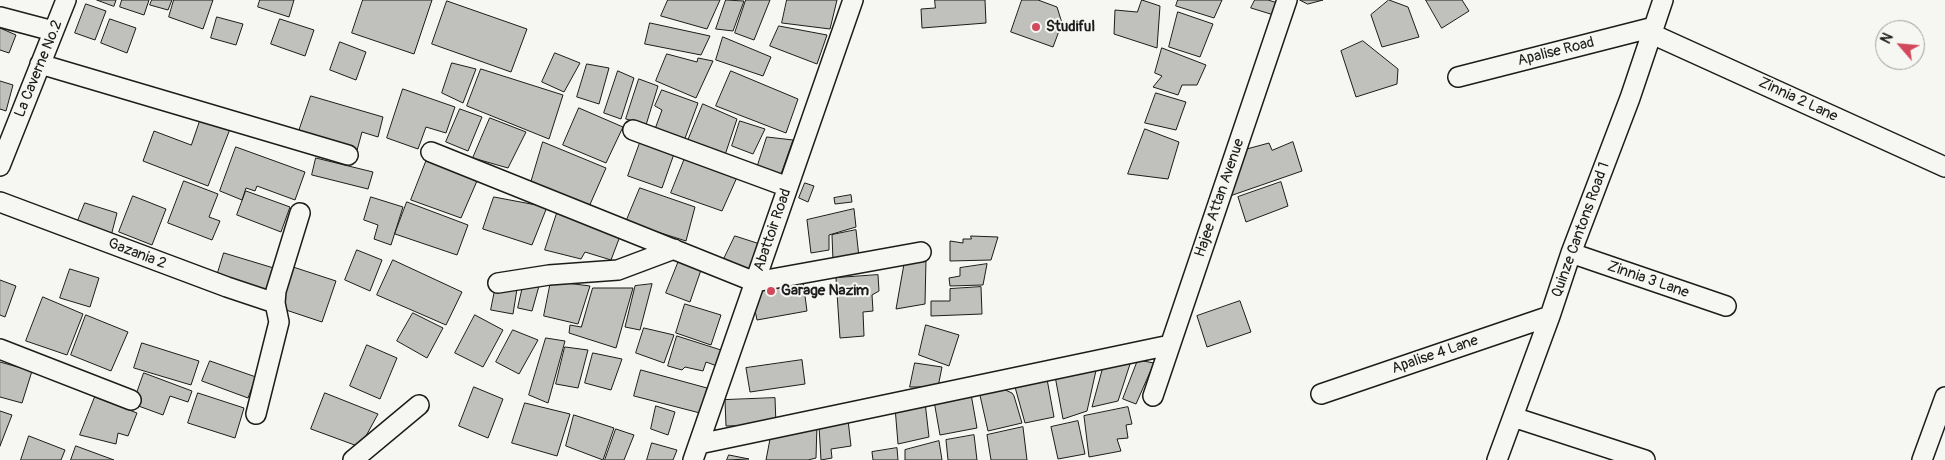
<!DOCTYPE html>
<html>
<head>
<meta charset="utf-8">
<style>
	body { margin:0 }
	#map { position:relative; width:1945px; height:460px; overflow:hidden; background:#f6f6f2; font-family:Pangolin,sans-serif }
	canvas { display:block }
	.north { position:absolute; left:1875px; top:20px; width:50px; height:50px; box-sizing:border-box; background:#f6f6f2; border:1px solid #9f9f9c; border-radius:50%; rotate:297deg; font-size:14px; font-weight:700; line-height:20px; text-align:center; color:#1c1c1c }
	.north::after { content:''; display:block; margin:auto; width:18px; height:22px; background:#d1495b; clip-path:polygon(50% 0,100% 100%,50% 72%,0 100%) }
</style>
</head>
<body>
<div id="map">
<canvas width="1945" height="460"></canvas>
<div class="north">N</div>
</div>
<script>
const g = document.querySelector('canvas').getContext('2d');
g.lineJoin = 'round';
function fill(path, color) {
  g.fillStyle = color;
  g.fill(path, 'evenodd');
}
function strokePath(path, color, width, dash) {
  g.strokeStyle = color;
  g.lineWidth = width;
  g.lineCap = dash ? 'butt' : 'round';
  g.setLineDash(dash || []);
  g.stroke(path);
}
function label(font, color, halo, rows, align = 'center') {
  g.font = font + ' Pangolin,sans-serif';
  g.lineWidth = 4;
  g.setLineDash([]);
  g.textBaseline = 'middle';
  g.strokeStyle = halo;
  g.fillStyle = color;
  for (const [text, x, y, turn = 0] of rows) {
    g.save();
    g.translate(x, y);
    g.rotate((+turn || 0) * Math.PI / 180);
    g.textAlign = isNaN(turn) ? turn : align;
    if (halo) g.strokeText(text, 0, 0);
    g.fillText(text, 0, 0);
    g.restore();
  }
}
const building = new Path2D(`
	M97 0H116L114 6Z
	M122 0H149L144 15 120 7Z
	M152 0H172L168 10 150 5Z
	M174 0H213L203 29 169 17Z
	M260 0H294L289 17 258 7Z
	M363 0H432L414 54 352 33Z
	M668 0H720L707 29 661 16Z
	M726 0 744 1 733 31 716 29Z
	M746 0H770L754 40 735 33Z
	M787 0H837L830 29 782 23Z
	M935 0H985L986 23 922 28 921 9 935 8Z
	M1022 0H1038L1057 7 1062 23 1053 47 1011 32Z
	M1142 0 1160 6 1157 48 1114 34 1115 10 1137 12Z
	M1178 0H1222L1214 18 1176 6Z
	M1255 0H1268L1281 4 1277 16 1251 8Z
	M1300 0H1323L1308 4Z
	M1389 0 1408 7 1419 37 1382 47 1371 15Z
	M1426 0H1462L1469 11 1442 28Z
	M447 1 527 29 511 72 432 44Z
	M86 4 106 11 95 40 75 33Z
	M1178 12 1213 24 1200 57 1169 47Z
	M217 17 243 24 236 45 211 38Z
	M110 19 136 28 127 53 101 43Z
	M280 19 314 30 305 56 271 44Z
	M650 23 710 36 701 55 645 44Z
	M779 26 827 35 817 64 770 46Z
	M0 28 16 35 9 53 0 50Z
	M723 37 771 57 763 76 716 60Z
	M1363 41 1398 69 1397 84 1356 97 1341 51Z
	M340 42 366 52 356 80 330 70Z
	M1162 48 1206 65 1197 85H1182L1178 95 1153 87 1162 76 1155 73Z
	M555 53 580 63 564 92 542 82Z
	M667 54 697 62 698 58 713 61 696 98 656 81Z
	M452 63 476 69 463 103 442 93Z
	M587 64 609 68 599 104 577 97Z
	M481 69 563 95 549 139 467 106Z
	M618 71 634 78 621 119 604 113Z
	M731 71 798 99 786 133 716 106Z
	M639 79 658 86 646 125 626 119Z
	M0 81 13 85 6 111 0 109Z
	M403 89 455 107 446 133 426 127 418 149 387 138Z
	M662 90 698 103 684 141 655 129 662 110 655 106Z
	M1156 93 1186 102 1176 130 1145 123Z
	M311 96 383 117 378 137 362 132 356 154 299 131Z
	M703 104 737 119 724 158 687 143Z
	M579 108 623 127 606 163 563 145Z
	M460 109 482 117 468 151 446 142Z
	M201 118 230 129 208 186 143 161 154 131 191 145Z
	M490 118 526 132 508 168 473 158Z
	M740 121 765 129 753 154 732 146Z
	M1145 129 1179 142 1168 179 1128 174Z
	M767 137 793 140 780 177 757 168Z
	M641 140 675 151 662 188 628 176Z
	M543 142 606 168 588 209 530 186Z
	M1293 142 1302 171 1227 197 1243 150 1269 143 1272 150Z
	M236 147 305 172 295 200 257 186 255 191 246 188 242 200 220 191Z
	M429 154 480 174 461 218 411 200Z
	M316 158 373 172 368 189 312 175Z
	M685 158 738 175 722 211 671 193Z
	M184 181 218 194 209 217 220 221 212 240 168 223Z
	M1281 182 1288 206 1246 222 1238 197Z
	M805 183 814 186 808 202 799 198Z
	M640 188 695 207 686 241 626 222Z
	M246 191 290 207 281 232 237 215Z
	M851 195 852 202 835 204 834 198Z
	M133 196 166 209 152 245 119 232Z
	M371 197 403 207 391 245 374 239 378 225 364 220Z
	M494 197 547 207 532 245 483 229Z
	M407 202 468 225 457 255 395 234Z
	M85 203 117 213 111 236 77 223Z
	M559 207 622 231 611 260 585 252 581 259 545 250Z
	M854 209 856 227 829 235V250L811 253 807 220Z
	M856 230 859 257 833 261 832 235Z
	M735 236 760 244 748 270 722 263Z
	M971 236 998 237 991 260 950 261V241L963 243V239H971Z
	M357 250 382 260 370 291 345 280Z
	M224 253 277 269 268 295 216 279Z
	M680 258 702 267 690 302 666 293Z
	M393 260 462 292 446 325 377 295Z
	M926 260 925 304 896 309 904 264Z
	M987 264 983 285 950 286 949 278 960 276V268Z
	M290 266 336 281 322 322 277 307Z
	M70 269 99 278 90 307 60 298Z
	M878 275 879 291 872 295 873 311 863 312 864 336 840 338 836 278Z
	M0 280 16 286 5 317 0 315Z
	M551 281 590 286 578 324 544 316Z
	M803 281 807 311 757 320 753 300 771 284Z
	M652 284 640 330 625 327 635 286Z
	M496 285 517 289 513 314 491 310Z
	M523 286H539L532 311 518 308Z
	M981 287 982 314 931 316V301H950V289Z
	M593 288H633L616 348 569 333 570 325 581 327Z
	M43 297 83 314 67 355 26 341Z
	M1240 301 1251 332 1207 347 1197 316Z
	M685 304 721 315 711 345 676 333Z
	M413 313 443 328 427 358 397 341Z
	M86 315 128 332 111 371 71 355Z
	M475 315 503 330 483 367 455 353Z
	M926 325 959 335 949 366 919 355Z
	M644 328 674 335 664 363 636 353Z
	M513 330 538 340 519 374 496 362Z
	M677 336 721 350 717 366 706 362 703 371 685 367 682 370 668 366Z
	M546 338 565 341 548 403 529 395Z
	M142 343 199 361 191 385 134 368Z
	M367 345 397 358 380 399 350 386Z
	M565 347 588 350 578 388 556 384Z
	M593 353 622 359 611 390 585 383Z
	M802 360 805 384 750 392 746 368Z
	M1138 360 1154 363 1136 404 1123 399Z
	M210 361 256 377 248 398 202 381Z
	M1131 361 1118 401 1092 407 1104 363Z
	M0 362 32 371 22 403 0 397Z
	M915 363 942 367 938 387H910Z
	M1097 366 1087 411 1063 419 1055 376Z
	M641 370 707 388 700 413 634 396Z
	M144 373 192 391 188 402 170 396 163 415 133 404Z
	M1047 379 1054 417 1025 423 1015 387Z
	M474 387 503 399 488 438 459 426Z
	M1001 388 1012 393 1014 396 1022 423 988 431 979 391Z
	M198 393 244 408 235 438 188 423Z
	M325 393 378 414 360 447 311 429Z
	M971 394 977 428 940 435 934 401Z
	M95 397 137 413 128 436 118 433 116 444 80 435Z
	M775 398 776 425 726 426 725 400Z
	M925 402 929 437 898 444 895 407Z
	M525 403 570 414 557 456 512 443Z
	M656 406 675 412 668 435 651 429Z
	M1128 407 1132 424 1126 425 1128 438 1117 439 1121 451 1089 457 1084 416Z
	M0 411 12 415 0 446Z
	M574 415 614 428 603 460 566 446Z
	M848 420 851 446 831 449 832 458 821 460 819 426Z
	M1078 421 1085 454 1058 459 1051 427Z
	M817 425 816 458 808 460H766L771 434Z
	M1023 427 1027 460H991L987 435Z
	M616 429 634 435 624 460H605Z
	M974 435 977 460H948L946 440Z
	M29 436 65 450 61 460H21Z
	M939 441 942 460H905V450Z
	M652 443 677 450 673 460H647Z
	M76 446 114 460H71Z
	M897 448 898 460H873L872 452Z
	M729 455 749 459 727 460Z`);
fill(building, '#c0c0bd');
strokePath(building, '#1c1c1c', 1);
const street = new Path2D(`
	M0 17 53 31
	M1652 34 1945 167
	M40 64 348 155
	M1458 77 1654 27
	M633 130 788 187
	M431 152 755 282 921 252
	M0 166 66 0
	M0 202 227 287 275 303
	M1571 253 1726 306
	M498 283 549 275 618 270 674 249
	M0 349 131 400
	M1321 394 1550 316
	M1153 396 1287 0
	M256 414 279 322 275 303 276 291 300 213
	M1513 417 1645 460
	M699 444 1170 345
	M353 460 419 405
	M693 460 853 0
	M1497 460 1550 316 1571 253 1630 98 1663 0
	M1922 460 1945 397`);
strokePath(street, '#1c1c1c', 22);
strokePath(street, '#f6f6f2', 19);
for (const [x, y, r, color] of [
	[1036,27,5,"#d1495b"],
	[771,291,5,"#d1495b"]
]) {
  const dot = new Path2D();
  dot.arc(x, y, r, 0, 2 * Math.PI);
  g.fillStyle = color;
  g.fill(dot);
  strokePath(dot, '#f6f6f2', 2);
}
label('bold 15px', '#1c1c1c', '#f6f6f2', [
	["Studiful",1046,27],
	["Garage Nazim",781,291]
], 'left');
label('15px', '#1c1c1c', '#f6f6f2', [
	["Apalise Road",1556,52,-14],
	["La Caverne No.2",39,69,-68],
	["Zinnia 2 Lane",1798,100,25],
	["Hajee Attan Avenue",1220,198,-71],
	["Abattoir Road",773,230,-71],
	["Quinze Cantons Road 1",1581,230,-70],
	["Gazania 2",137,254,21],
	["Zinnia 3 Lane",1648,280,19],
	["Apalise 4 Lane",1435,355,-19]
]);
</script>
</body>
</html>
